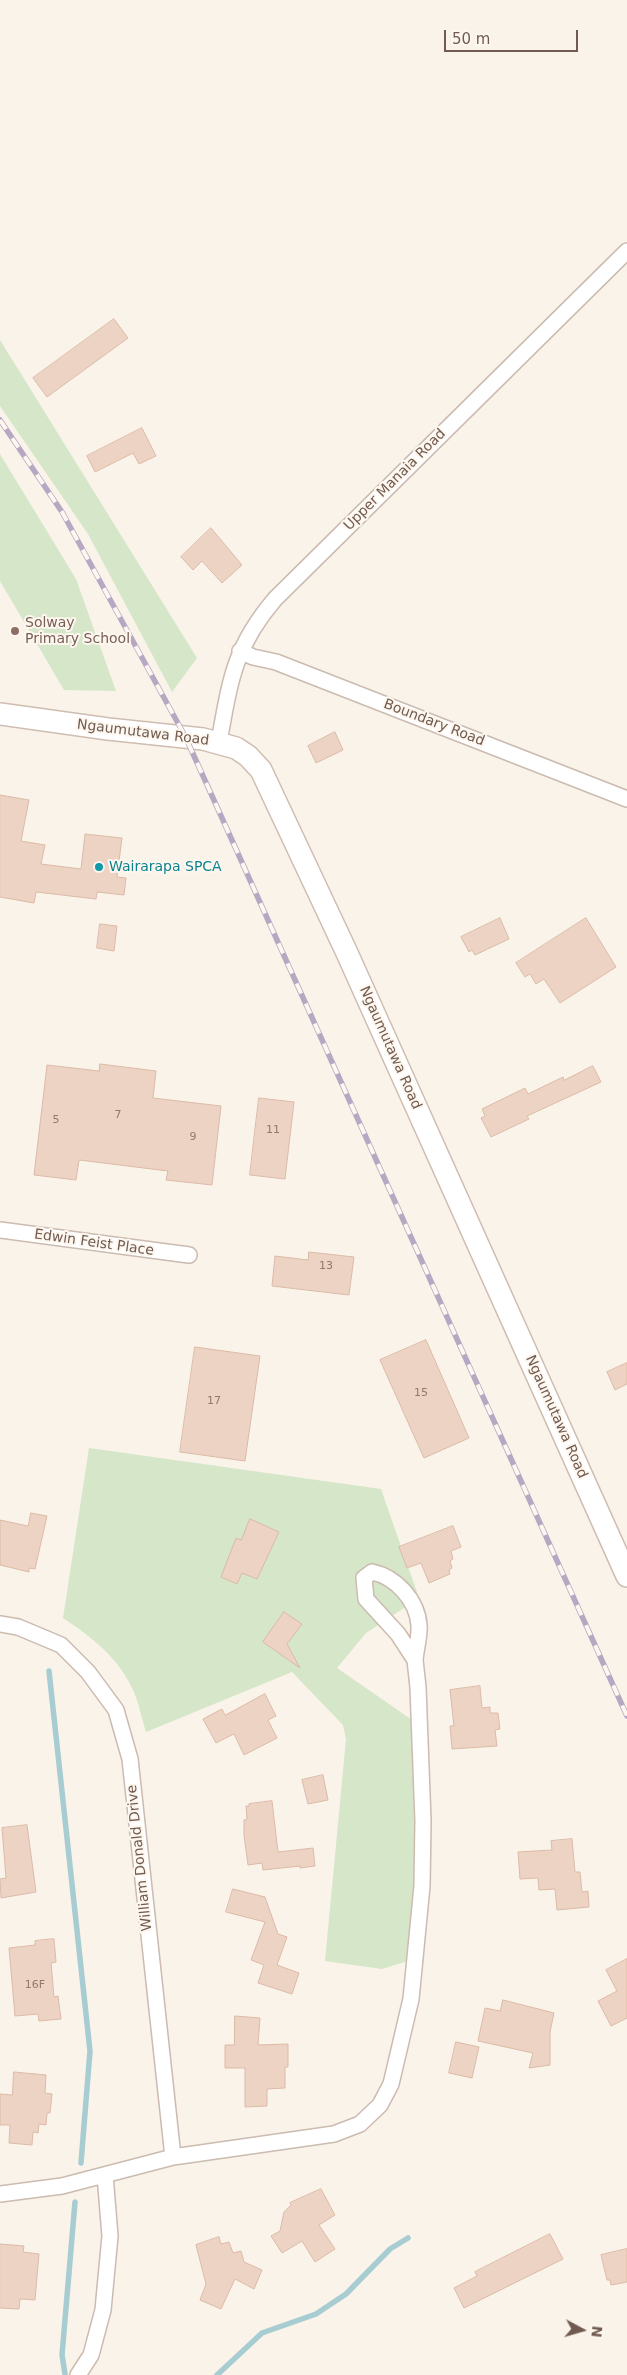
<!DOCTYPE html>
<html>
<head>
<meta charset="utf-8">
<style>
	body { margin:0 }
	#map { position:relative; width:627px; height:2375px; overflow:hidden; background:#faf3e9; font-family:"DejaVu Sans",sans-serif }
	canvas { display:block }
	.north { position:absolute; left:557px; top:2305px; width:50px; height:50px; -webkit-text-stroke:4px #fdf7ef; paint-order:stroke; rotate:96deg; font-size:14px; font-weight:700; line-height:20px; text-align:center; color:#715b50 }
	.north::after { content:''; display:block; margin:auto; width:18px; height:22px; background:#715b50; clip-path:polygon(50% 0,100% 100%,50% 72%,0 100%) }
	.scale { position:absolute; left:444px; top:30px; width:134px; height:22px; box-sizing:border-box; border:2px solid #715b50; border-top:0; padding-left:6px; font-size:15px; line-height:18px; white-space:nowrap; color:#715b50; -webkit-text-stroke:4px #fdf7ef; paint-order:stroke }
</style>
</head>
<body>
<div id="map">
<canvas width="627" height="2375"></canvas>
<div class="north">N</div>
<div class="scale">50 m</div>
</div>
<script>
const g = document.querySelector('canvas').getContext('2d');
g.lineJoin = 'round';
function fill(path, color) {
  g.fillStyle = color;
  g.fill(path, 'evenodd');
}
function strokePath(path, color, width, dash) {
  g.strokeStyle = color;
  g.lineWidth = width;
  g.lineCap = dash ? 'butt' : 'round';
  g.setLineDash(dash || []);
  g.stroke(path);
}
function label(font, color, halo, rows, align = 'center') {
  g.font = font + ' "DejaVu Sans",sans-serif';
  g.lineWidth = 4;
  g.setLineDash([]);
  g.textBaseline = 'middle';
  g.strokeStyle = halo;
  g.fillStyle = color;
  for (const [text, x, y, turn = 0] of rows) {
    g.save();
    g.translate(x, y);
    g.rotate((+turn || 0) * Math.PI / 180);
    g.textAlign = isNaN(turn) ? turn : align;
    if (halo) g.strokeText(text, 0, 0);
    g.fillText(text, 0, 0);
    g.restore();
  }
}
fill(new Path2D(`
	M0 340 197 658 172 692 88 534 0 406Z
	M0 454 76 579 116 691 64 690 0 581Z
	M89 1448 381 1489 419 1598 366 1633 337 1668 415 1722 429 1791 414 1959 382 1969 325 1961 346 1739 343 1725 292 1672 146 1732C142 1719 139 1704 134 1692 119 1658 93 1638 63 1618Z`), '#d5e6c9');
strokePath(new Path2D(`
	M49 1671 90 2051 81 2163
	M65 2374 62 2355 75 2202
	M217 2375 262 2333 316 2314 346 2294 390 2249 408 2238`), '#a7ccd2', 5.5);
const building = new Path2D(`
	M114 319 128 338 47 397 33 378Z
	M142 428 156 456 139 464 133 453 95 472 87 456Z
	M211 528 242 565 222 583 202 561 193 570 181 557Z
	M335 732 343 750 316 763 308 746Z
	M0 795 29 800 21 841 45 845 41 864 81 869 85 834 122 838 117 877 126 878 124 895 97 892 96 899 36 892 34 903 0 897Z
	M500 918 509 939 475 955 472 950 469 952 461 937Z
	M586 918 616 967 560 1003 544 979 536 984 530 974 525 977 516 963Z
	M100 924 117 926 114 951 97 948Z
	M100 1064 156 1071 153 1098 221 1106 212 1185 166 1180 168 1171 79 1160 76 1180 34 1175 47 1065 99 1071Z
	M593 1066 601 1082 527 1116 529 1119 491 1137 481 1118 485 1116 482 1109 525 1088 528 1094 563 1077 564 1080Z
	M259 1098 294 1102 285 1179 250 1175Z
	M309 1252 354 1257 349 1295 272 1286 275 1256 308 1260Z
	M426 1340 469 1438 424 1458 380 1360Z
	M195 1347 260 1356 245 1461 180 1452Z
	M627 1363V1384L615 1390 607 1372Z
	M31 1513 47 1516 35 1569 29 1568V1572L0 1565V1520L28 1526Z
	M250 1519 279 1532 257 1579 242 1573 237 1584 221 1577 236 1538 241 1540Z
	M453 1526 461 1547 451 1551 453 1559 450 1561 452 1568 449 1570 450 1574 429 1583 421 1563 407 1568 399 1547Z
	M284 1612 302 1624 287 1644 300 1668 263 1642Z
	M480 1686 482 1708 490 1707V1713H498L500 1729 495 1730 497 1746 452 1749 450 1726H454L450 1690Z
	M265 1694 276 1716 268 1720 277 1738 244 1755 234 1734 216 1743 203 1719 222 1709 225 1715Z
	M323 1775 328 1800 308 1804 302 1780Z
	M272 1801 278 1852 313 1848 315 1866 300 1868V1866L263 1870 262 1863 248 1865 244 1835V1820L247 1819 246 1806H249V1804Z
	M27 1825 36 1892 1 1898 0 1879 6 1878 2 1828Z
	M572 1839 575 1872H580L582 1892 588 1891 589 1907 557 1910 555 1889 539 1890 538 1878 520 1879 518 1852 552 1850 551 1841Z
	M233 1889 265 1897 278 1934 287 1937 277 1965 299 1973 292 1994 258 1983 264 1965 251 1960 265 1922 226 1912Z
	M54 1939 56 1962 51 1963 54 1997 58 1996 61 2019 39 2021 38 2014 15 2016 9 1948 35 1945V1941Z
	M627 1959V2018L611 2026 598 2001 617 1991 606 1970Z
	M503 2000 554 2013 550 2032V2065L529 2068 533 2053 478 2041 485 2008 500 2011Z
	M235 2016 260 2018 258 2045 288 2044V2067H285V2088L267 2089V2106L245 2107V2068H225V2045H234Z
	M456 2042 479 2047 472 2078 449 2073Z
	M14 2072 46 2075 45 2093 52 2094 50 2113H47L46 2125 39 2124 38 2133 33 2132 32 2145 9 2143 10 2125H0V2094L12 2095Z
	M321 2189 335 2215 319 2225 335 2249 315 2262 302 2241 282 2253 271 2236 280 2231 284 2212 291 2205 290 2203Z
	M550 2234 563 2259 464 2308 454 2288 477 2276 475 2272Z
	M219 2237 221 2244 229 2242 233 2253 241 2251 244 2262 262 2270 254 2289 235 2279 221 2309 200 2300 206 2284 196 2245Z
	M0 2244 24 2246 23 2252 39 2254 35 2300 20 2299 19 2309 0 2308Z
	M627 2249V2282L611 2285 610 2280H607L601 2255Z`);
fill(building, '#ecd3c4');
strokePath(building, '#dcbaa6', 1);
const street = new Path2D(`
	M240 651 253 657 276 662 627 799
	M219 742C230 681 234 647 275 599L627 251
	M0 1230 189 1255
	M0 1624 18 1627 61 1645 88 1672 116 1710 130 1759 173 2157
	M0 2194 62 2186 173 2157 334 2134 360 2124 380 2105 391 2084 411 1999 422 1886 423 1821 418 1687 415 1660 398 1634 366 1599 364 1578 372 1572C396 1577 417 1600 419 1625 420 1635 416 1649 415 1660
	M78 2375 91 2355 103 2310 110 2236 105 2175`);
const secondary = new Path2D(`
	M0 714 108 729 203 739 236 748 248 756 261 770 347 953 627 1576`);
strokePath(street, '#cbbbb0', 18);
strokePath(secondary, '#cfbdb1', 24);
strokePath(street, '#fff', 15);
strokePath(secondary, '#fff', 21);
const rail = new Path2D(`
	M0 420 62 512 185 736 627 1716`);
strokePath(rail, '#b6a8c3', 5.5);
strokePath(rail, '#fdf7ef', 4, [11]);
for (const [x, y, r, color] of [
	[15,631,5,"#8d6e63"],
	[99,867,5,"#0f9aa8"]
]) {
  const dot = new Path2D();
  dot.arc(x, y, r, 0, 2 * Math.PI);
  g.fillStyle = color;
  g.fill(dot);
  strokePath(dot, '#fdf7ef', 2);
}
label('11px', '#90796d', null, [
	["7",118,1115],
	["5",56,1120],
	["11",273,1130],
	["9",193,1137],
	["13",326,1266],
	["15",421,1393],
	["17",214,1401],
	["16F",35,1985]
]);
label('14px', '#715b50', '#fdf7ef', [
	["Upper Manaia Road",395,480,-45],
	["Boundary Road",434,723,21],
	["Ngaumutawa Road",143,733,7],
	["Ngaumutawa Road",390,1048,66],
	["Edwin Feist Place",94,1243,8],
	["Ngaumutawa Road",556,1417,66],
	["William Donald Drive",140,1858,-96]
]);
label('14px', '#785e54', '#fdf7ef', [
	["Solway",25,623],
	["Primary School",25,639]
], 'left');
label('14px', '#0d838f', '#fdf7ef', [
	["Wairarapa SPCA",109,867]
], 'left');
</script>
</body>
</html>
